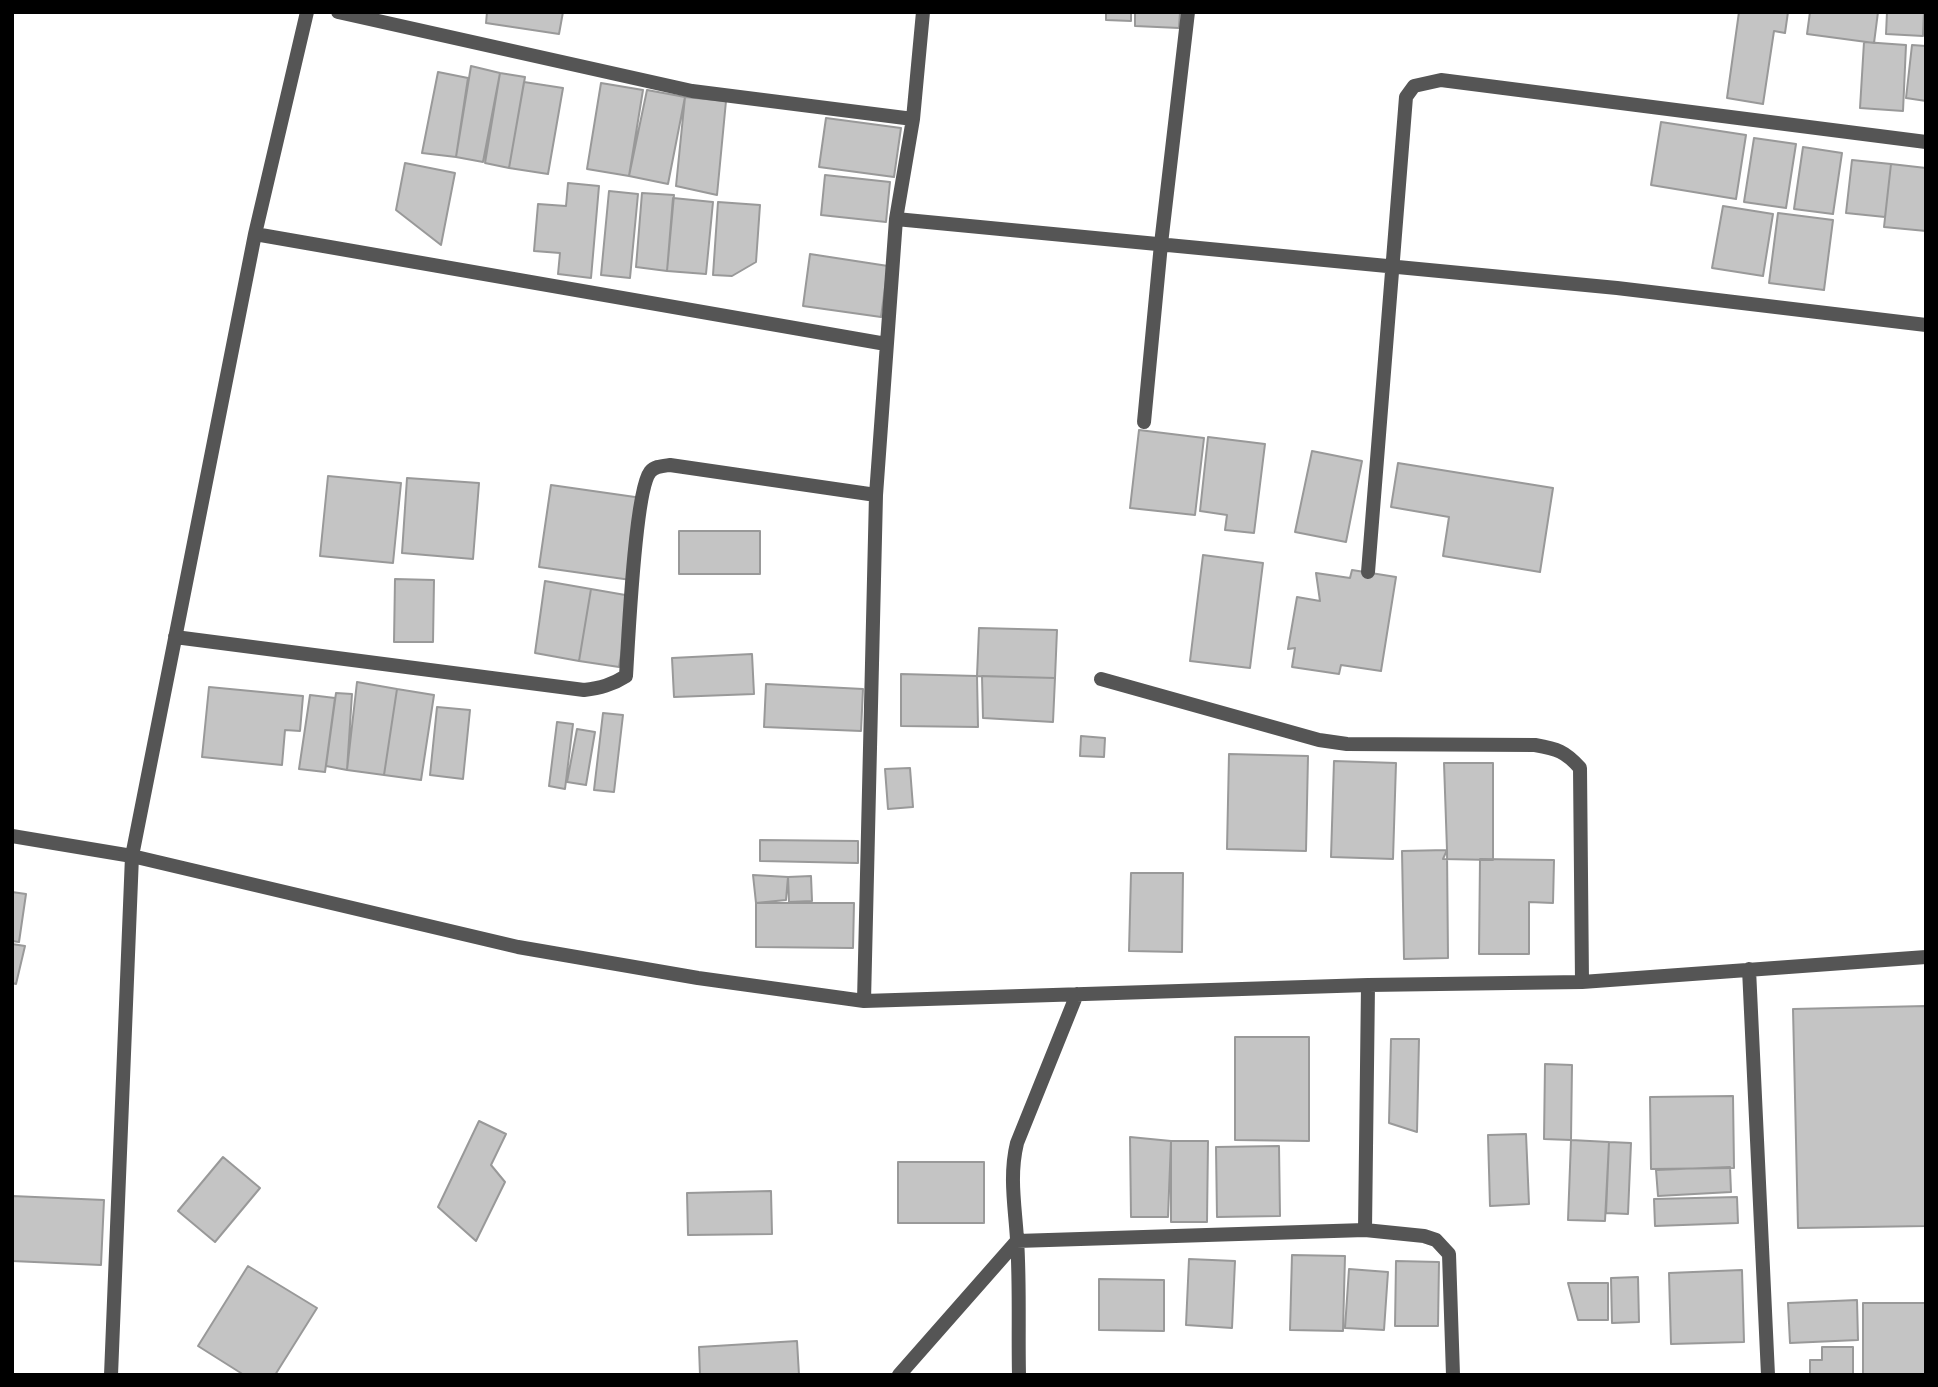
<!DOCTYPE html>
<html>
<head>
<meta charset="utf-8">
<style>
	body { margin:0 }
	#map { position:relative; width:1938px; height:1387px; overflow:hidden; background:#fff; font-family:Rubik,sans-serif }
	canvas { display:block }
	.frame { position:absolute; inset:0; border:14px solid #000; pointer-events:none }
</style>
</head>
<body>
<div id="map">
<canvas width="1938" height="1387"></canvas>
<div class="frame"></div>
</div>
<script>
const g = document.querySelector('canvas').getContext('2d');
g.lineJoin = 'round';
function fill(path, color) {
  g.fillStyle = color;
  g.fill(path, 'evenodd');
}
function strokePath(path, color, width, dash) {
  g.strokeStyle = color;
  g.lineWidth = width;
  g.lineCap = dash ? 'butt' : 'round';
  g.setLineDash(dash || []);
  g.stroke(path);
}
const building = new Path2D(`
	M487 12H563L559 34 486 23Z
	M1106 12H1131V21L1106 20Z
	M1135 12H1180L1179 28 1135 26Z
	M1739 12H1788L1785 33 1774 31 1763 104 1727 98Z
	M1810 12H1878L1874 43 1807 34Z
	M1887 12H1924L1923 36 1886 34Z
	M1864 42 1906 45 1903 111 1860 108Z
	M1912 45 1926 46V101L1906 98Z
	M471 66 500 73 483 162 456 157Z
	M438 72 468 78 456 157 422 153Z
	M500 73 525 77 509 168 485 163Z
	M524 82 563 88 548 174 509 168Z
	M601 83 643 90 629 176 587 169Z
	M647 90 685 97 668 184 629 176Z
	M685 97 726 101 717 195 676 186Z
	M826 118 901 128 894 177 819 167Z
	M1661 122 1746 135 1736 199 1651 185Z
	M1754 138 1796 144 1786 208 1744 202Z
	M1803 147 1842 153 1833 214 1794 209Z
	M1852 160 1891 164 1885 217 1846 213Z
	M405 163 455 173 441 245 396 210Z
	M1891 164 1926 168V231L1884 227Z
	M825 175 890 182 886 222 821 215Z
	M568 183 599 186 591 278 558 274 560 253 534 251 538 204 566 206Z
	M609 191 638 194 630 278 601 275Z
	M642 193 674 195 667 271 636 267Z
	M673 198 713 202 706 274 667 271Z
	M718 202 760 205 756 262 732 276 713 275Z
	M1723 206 1773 214 1763 276 1712 268Z
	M1778 213 1833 220 1824 290 1769 283Z
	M810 254 888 266 881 317 803 306Z
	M1139 430 1204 438 1195 515 1130 508Z
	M1208 437 1265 444 1254 533 1225 530 1227 515 1200 511Z
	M1312 451 1362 461 1346 542 1295 532Z
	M1398 463 1553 488 1540 572 1443 556 1449 517 1391 507Z
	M328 476 401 483 393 563 320 556Z
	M407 478 479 483 473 559 402 553Z
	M551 485 642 498 631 580 539 567Z
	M679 531H760V574H679Z
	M1203 555 1263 563 1250 668 1190 661Z
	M1352 570 1396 577 1381 671 1341 665 1339 674 1292 667 1295 648 1288 649 1297 597 1320 601 1316 573 1350 578Z
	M395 579 434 580 433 642H394Z
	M545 581 591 589 579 661 535 653Z
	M591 589 631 596 619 667 579 661Z
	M979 628 1057 630 1055 678 977 676Z
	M752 654 754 694 674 697 672 658Z
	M901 674 977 676 978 727 901 726Z
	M982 676 1055 678 1053 722 983 718Z
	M357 682 397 689 384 775 347 770Z
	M766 684 863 689 861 731 764 727Z
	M209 687 303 696 300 731 285 730 282 765 202 757Z
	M397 689 434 695 421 780 384 775Z
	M336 693 352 694 347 770 326 766Z
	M310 695 335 698 325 772 299 769Z
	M437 707 470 710 463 779 430 775Z
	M603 713 623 715 614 792 594 790Z
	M557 722 573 724 565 789 549 786Z
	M577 729 595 732 586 785 567 782Z
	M1081 736 1105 738 1104 757 1080 756Z
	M1229 754 1308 756 1306 851 1227 849Z
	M1334 761 1396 763 1393 859 1331 857Z
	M1444 763H1493V860L1443 859 1447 850Z
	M910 768 913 807 888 809 885 769Z
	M760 840 858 841V863L760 861Z
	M1447 850 1448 958 1404 959 1402 851Z
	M1480 859 1554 860 1553 903 1529 902V954H1479Z
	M1131 873H1183L1182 952 1129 951Z
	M753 875 788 877 786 900 756 903Z
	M811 876 812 901 789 902 788 877Z
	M12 892 26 894 19 942 12 941Z
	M756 903H854L853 948 756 947Z
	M12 944 25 946 16 984 12 983Z
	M1926 1006V1226L1798 1228 1793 1009Z
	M1235 1037H1309V1141L1235 1140Z
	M1391 1039H1419L1417 1132 1389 1123Z
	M1545 1064 1572 1065 1571 1140 1544 1139Z
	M1733 1096 1734 1168 1651 1169 1650 1097Z
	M479 1121 506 1134 491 1165 505 1182 476 1241 438 1207Z
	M1526 1134 1529 1204 1490 1206 1488 1135Z
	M1130 1137 1171 1141 1168 1217H1131Z
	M1571 1140 1609 1142 1605 1221 1568 1220Z
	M1171 1141H1208L1207 1222H1171Z
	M1609 1142 1631 1143 1628 1214 1606 1213Z
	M1279 1146 1280 1216 1217 1217 1216 1147Z
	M223 1157 260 1188 215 1242 178 1211Z
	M898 1162H984V1223H898Z
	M1730 1167 1731 1192 1658 1196 1656 1170Z
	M771 1191 772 1234 688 1235 687 1193Z
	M12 1196 104 1200 101 1265 12 1261Z
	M1737 1197 1738 1223 1655 1226 1654 1199Z
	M1292 1255 1345 1256 1343 1331 1290 1330Z
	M1189 1259 1235 1261 1232 1328 1186 1325Z
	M1396 1261 1439 1262 1438 1326H1395Z
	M248 1266 317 1308 275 1375H244L198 1346Z
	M1349 1269 1388 1272 1384 1330 1345 1328Z
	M1742 1270 1744 1342 1671 1344 1669 1273Z
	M1638 1277 1639 1322 1612 1323 1611 1278Z
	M1099 1279 1164 1280V1331L1099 1330Z
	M1568 1283H1608V1320H1578Z
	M1857 1300 1858 1340 1790 1343 1788 1303Z
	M1863 1303H1926V1374L1863 1375Z
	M797 1341 799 1375H700L699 1347Z
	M1822 1347H1853V1374H1810V1360H1822Z`);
fill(building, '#c4c4c4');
strokePath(building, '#999', 2);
strokePath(new Path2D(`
	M307 12 255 234 886 344
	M338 12 692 91 913 119
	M896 219 1617 288 1926 325
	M1144 422 1161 244 1188 12
	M1368 572 1406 97 1414 86 1441 80 1926 142
	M175 637 584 690C600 688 612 685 626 676 628 644 635 491 650 472 655 466 662 466 670 465L876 495
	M1101 679 1319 740 1347 744 1535 745C1557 749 1565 751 1580 768L1582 982
	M12 836 132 856 518 947 698 978 864 1001 1368 985 1582 982 1926 957
	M1749 969 1768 1375
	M864 1001 876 495 896 219 913 119 923 12
	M1365 1230 1368 985
	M111 1375 132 856 255 234
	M899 1375 1017 1241 1365 1230 1424 1236 1436 1240 1449 1254 1453 1375
	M1019 1375C1018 1330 1020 1284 1017 1239 1015 1206 1009 1176 1017 1143L1077 994`), '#555', 14);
</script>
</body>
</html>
